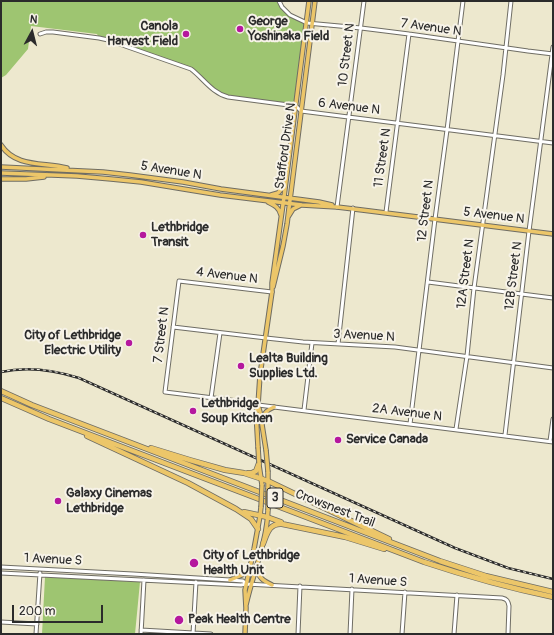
<!DOCTYPE html>
<html>
<head>
<meta charset="utf-8">
<style>
	body { margin:0 }
	#map { position:relative; width:554px; height:635px; overflow:hidden; background:#ede8ce; font-family:Pangolin,sans-serif }
	canvas { display:block }
	.frame { position:absolute; inset:0; border:2px solid #2b2b2b; pointer-events:none }
	.north { position:absolute; left:12px; top:12px; width:40px; height:40px; -webkit-text-stroke:3px #f7f3e8; paint-order:stroke; rotate:7deg; font-size:11px; font-weight:700; line-height:16px; text-align:center; color:#2b2b2b }
	.north::after { content:''; display:block; margin:auto; width:14px; height:18px; background:#2b2b2b; clip-path:polygon(50% 0,100% 100%,50% 72%,0 100%) }
	.scale { position:absolute; left:12px; top:605px; width:91px; height:18px; box-sizing:border-box; border:2px solid #2b2b2b; border-top:0; padding-left:5px; font-size:12px; line-height:14px; white-space:nowrap; color:#2b2b2b; -webkit-text-stroke:3px #f7f3e8; paint-order:stroke }
</style>
</head>
<body>
<div id="map">
<canvas width="554" height="635"></canvas>
<div class="frame"></div>
<div class="north">N</div>
<div class="scale">200 m</div>
</div>
<script>
const g = document.querySelector('canvas').getContext('2d');
g.lineJoin = 'round';
function fill(path, color) {
  g.fillStyle = color;
  g.fill(path, 'evenodd');
}
function strokePath(path, color, width, dash) {
  g.strokeStyle = color;
  g.lineWidth = width;
  g.lineCap = dash ? 'butt' : 'round';
  g.setLineDash(dash || []);
  g.stroke(path);
}
function label(font, color, halo, rows, align = 'center') {
  g.font = font + ' Pangolin,sans-serif';
  g.lineWidth = 4;
  g.setLineDash([]);
  g.textBaseline = 'middle';
  g.strokeStyle = halo;
  g.fillStyle = color;
  for (const [text, x, y, turn = 0] of rows) {
    g.save();
    g.translate(x, y);
    g.rotate((+turn || 0) * Math.PI / 180);
    g.textAlign = isNaN(turn) ? turn : align;
    if (halo) g.strokeText(text, 0, 0);
    g.fillText(text, 0, 0);
    g.restore();
  }
}
fill(new Path2D(`
	M1 1H279L290 15 307 23 296 106 232 98 218 93 191 69 99 38 97 34 31 26 28 49 6 75 1 78Z
	M45 577 140 582 135 634H42Z`), '#9ec571');
const minor = new Path2D(`
	M279 1 282 7 290 15 307 23 361 28 409 34 528 51 553 54
	M40 34 46 32H53L99 38 108 40 191 69C203 78 212 93 228 97L296 106 301 111 553 143
	M337 207 364 1
	M386 212 409 34
	M428 282 553 298
	M173 327 266 338 303 342 395 347 553 368
	M338 344 353 208
	M211 398 220 333
	M246 402 165 392 179 281 272 292
	M258 405 274 407 553 442
	M304 410 312 343
	M410 424 435 219 447 130 463 1
	M456 429 467 356 474 288 503 75 511 1
	M505 435 529 231 553 47
	M550 441 553 419
	M1 567 133 574 230 580 243 581 246 584
	M1 573 241 585 246 584 502 598C507 599 508 601 509 606L508 634
	M1 622 37 624
	M141 630 211 634
	M36 634 40 573
	M141 634 144 580
	M193 634 196 582
	M298 634 300 586
	M350 634 352 589
	M402 634 405 592
	M454 634 457 595`);
const major = new Path2D(`
	M1 145C16 168 44 162 67 168
	M1 167 103 172 130 175 183 182 221 189 319 202 332 205
	M1 173 77 176 111 179 141 182 220 195 302 205 337 207 362 210 553 234
	M1 179H26L44 177
	M271 195 278 193 285 185
	M268 202C274 205 279 207 281 215
	M288 217 293 209 301 205
	M273 287 283 246 287 224 315 1
	M258 405 260 412 266 450
	M262 420C264 413 267 410 274 407
	M258 447 256 412 258 405 260 375 272 292V283L284 197 309 1
	M259 465 262 485
	M268 472V488
	M257 568C258 578 264 581 272 585
	M230 580 242 575 250 566
	M246 605C253 573 267 542 268 510
	M245 634 246 608 245 590 254 549 260 516 261 507`);
const highway = new Path2D(`
	M1 391 32 405 440 561 486 576 553 592
	M1 398 49 419 424 562C466 576 509 588 553 597
	M87 436 188 483 236 509 251 519 258 529
	M151 448 190 460 225 470 244 473 268 481 389 539
	M248 473H252L256 471 259 463
	M244 512 267 517 281 522
	M263 544C267 534 269 523 282 524L345 537 384 549`);
strokePath(minor, '#6f6d64', 5);
strokePath(major, '#6f6d64', 5.5);
strokePath(highway, '#6f6d64', 6);
strokePath(minor, '#fff', 3);
strokePath(major, '#ecc669', 3.5);
strokePath(highway, '#ecc669', 4.5);
const rail = new Path2D(`
	M1 372C28 366 54 370 79 378L455 548 508 568 553 579`);
strokePath(rail, '#2b2b2b', 2.5);
strokePath(rail, '#f7f3e8', 1, [3]);
const majorBridge = new Path2D(`
	M258 447 259 463
	M266 450 268 472
	M261 507 262 485
	M268 510V488`);
strokePath(majorBridge, '#6f6d64', 5.5, []);
strokePath(majorBridge, '#ecc669', 3.5);
for (const [x, y, r, color] of [
	[240,29,4,"#b5179e"],
	[186,34,4,"#b5179e"],
	[143,235,4,"#b5179e"],
	[129,343,4,"#b5179e"],
	[241,366,4,"#b5179e"],
	[193,411,4,"#b5179e"],
	[338,440,4,"#b5179e"],
	[58,501,4,"#b5179e"],
	[194,563,5,"#b5179e"],
	[179,620,5,"#b5179e"]
]) {
  const dot = new Path2D();
  dot.arc(x, y, r, 0, 2 * Math.PI);
  g.fillStyle = color;
  g.fill(dot);
  strokePath(dot, '#f7f3e8', 1.5);
}
for (const [x, y, w] of [
	[275,498,16]
]) {
  const box = new Path2D();
  box.roundRect(x - w / 2, y - 10, w, 20, 3);
  g.fillStyle = '#f7f3e8';
  g.fill(box);
  strokePath(box, '#2b2b2b', 1);
}
label('bold 12px', '#2b2b2b', null, [
	["3",275,498]
]);
label('bold 13px', '#2b2b2b', '#f7f3e8', [
	["George",248,22],
	["Yoshinaka Field",248,37],
	["Canola",178,27,"right"],
	["Harvest Field",178,42,"right"],
	["Lethbridge",151,228],
	["Transit",151,243],
	["City of Lethbridge",121,336,"right"],
	["Electric Utility",121,351,"right"],
	["Lealta Building",249,359],
	["Supplies Ltd.",249,374],
	["Lethbridge",201,404],
	["Soup Kitchen",201,419],
	["Service Canada",346,440],
	["Galaxy Cinemas",66,494],
	["Lethbridge",66,509],
	["City of Lethbridge",203,556],
	["Health Unit",203,571],
	["Peak Health Centre",188,620]
], 'left');
label('13px', '#2b2b2b', '#f7f3e8', [
	["7 Avenue N",431,28,8],
	["10 Street N",347,55,-83],
	["6 Avenue N",349,107,7],
	["Stafford Drive N",286,146,-82],
	["11 Street N",383,158,-82],
	["5 Avenue N",171,171,9],
	["12 Street N",426,211,-83],
	["5 Avenue N",494,216,7],
	["12A Street N",466,274,-83],
	["4 Avenue N",227,276,7],
	["12B Street N",514,276,-83],
	["7 Street N",162,335,-83],
	["3 Avenue N",364,336,3],
	["2A Avenue N",407,413,7],
	["Crowsnest Trail",335,509,21],
	["1 Avenue S",53,560,3],
	["1 Avenue S",378,581,4]
]);
</script>
</body>
</html>
